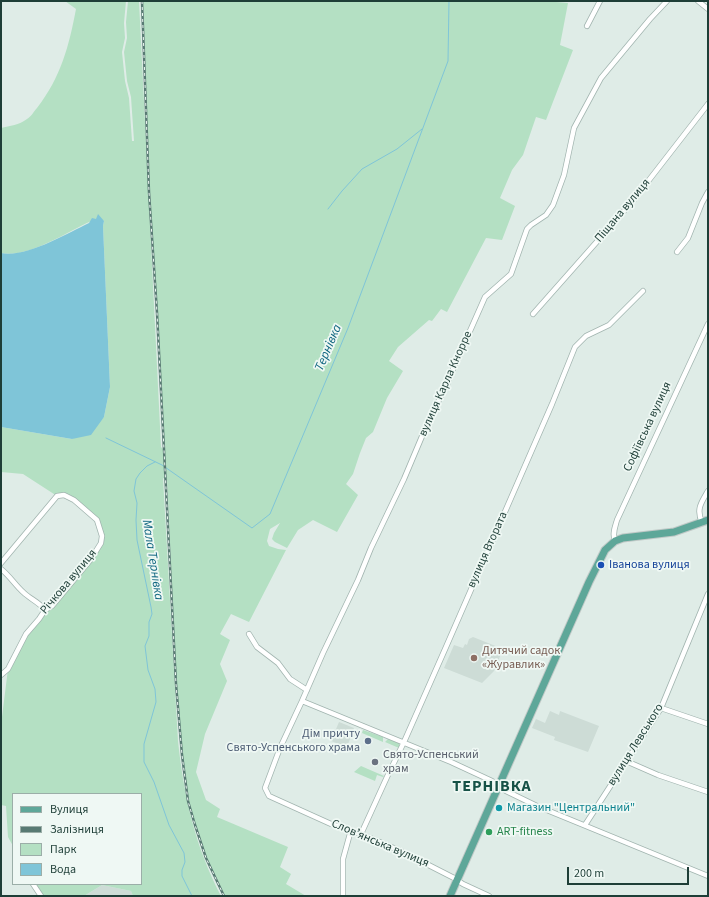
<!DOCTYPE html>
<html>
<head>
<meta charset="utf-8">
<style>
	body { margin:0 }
	#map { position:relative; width:709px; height:897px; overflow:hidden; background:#dfece7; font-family:"Source Sans 3",sans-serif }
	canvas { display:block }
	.frame { position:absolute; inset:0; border:2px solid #1e3e37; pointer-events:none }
	.legend { position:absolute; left:12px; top:793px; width:130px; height:92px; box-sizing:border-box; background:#eff8f4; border:1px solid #9baea8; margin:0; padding:5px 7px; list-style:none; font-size:12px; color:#1e3e37 }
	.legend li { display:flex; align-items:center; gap:8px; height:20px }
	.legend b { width:20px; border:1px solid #9baea8 }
	.scale { position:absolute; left:567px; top:867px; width:122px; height:18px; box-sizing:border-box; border:2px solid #1e3e37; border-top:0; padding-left:5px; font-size:12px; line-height:14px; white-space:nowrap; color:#1e3e37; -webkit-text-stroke:3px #eff8f4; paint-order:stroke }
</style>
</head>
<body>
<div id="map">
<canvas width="709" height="897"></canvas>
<div class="frame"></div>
<ul class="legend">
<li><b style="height:5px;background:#5ea799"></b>Вулиця</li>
<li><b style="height:5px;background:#587a73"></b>Залізниця</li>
<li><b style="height:11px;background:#b4e0c3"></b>Парк</li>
<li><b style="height:11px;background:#7fc5d8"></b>Вода</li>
</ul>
<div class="scale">200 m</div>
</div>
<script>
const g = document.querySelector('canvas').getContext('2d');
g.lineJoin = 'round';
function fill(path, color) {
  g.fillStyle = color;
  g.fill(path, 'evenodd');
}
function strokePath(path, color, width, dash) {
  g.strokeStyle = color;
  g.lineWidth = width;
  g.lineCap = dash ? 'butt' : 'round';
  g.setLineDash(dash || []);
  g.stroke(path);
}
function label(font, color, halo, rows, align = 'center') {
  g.font = font + ' "Source Sans 3",sans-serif';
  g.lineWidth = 3.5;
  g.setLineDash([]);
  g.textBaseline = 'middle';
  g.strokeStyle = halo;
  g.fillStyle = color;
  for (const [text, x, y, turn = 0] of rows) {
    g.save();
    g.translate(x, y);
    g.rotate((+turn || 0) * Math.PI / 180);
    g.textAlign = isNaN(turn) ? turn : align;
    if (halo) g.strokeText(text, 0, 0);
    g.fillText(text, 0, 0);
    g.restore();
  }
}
fill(new Path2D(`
	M473 637 503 649 494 671 482 683 444 668 454 645 463 648 465 644 467 645 469 639Z
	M550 711 559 715 560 711 599 726 588 752 554 740 555 737 532 728 536 719 545 723Z
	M339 722 354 728 347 747 331 741Z
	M102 885 131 891 133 896H84Z`), '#cddcd6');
fill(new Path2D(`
	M65 1H126L124 23 125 38 122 52 125 81 129 98 132 141H134L131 97 127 81 124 52 127 38 126 22 128 1H139L161 447 164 450 150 192 143 1H544L568 3 560 45 573 50 546 120 536 117 523 155 512 170 500 198 515 206 502 240 486 238 447 312 441 309 432 321 429 320 398 347 389 361 403 371 387 398 373 432 366 438 360 453 353 474 346 484 358 495 337 532 313 520 298 530 287 548 275 542 272 539 274 533 280 523 270 529 267 541 269 546 278 549 286 550 249 622 231 614 220 634 230 640 220 664 227 681 205 734 196 772 206 800 220 809 217 817 288 847 280 867 291 874 286 884 306 896H225C209 867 195 833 188 800 179 751 178 700 175 650 172 593 170 537 167 480L163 478 178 741C184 797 195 846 221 896H133L131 891 102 885 84 896H43L35 884H141V794H13V846L8 837 6 806 1 805V725L8 669 22 643 45 611 52 607 99 551 102 543 98 519 65 494 57 496 23 474 1 472V427L72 439 104 417 110 387 103 226 104 221 96 219C71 229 29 259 1 253V128C10 126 19 125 27 119 31 117 34 111 37 108 61 77 69 46 76 9Z
	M363 730 383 737V742L362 733Z
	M388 739 399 743V748L385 742Z
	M361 766 384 776 383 777 377 775 375 781 354 772Z`), '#b4e0c3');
fill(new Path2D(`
	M98 214 104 221 103 226 110 387 104 417 91 435 72 439 1 427V253C26 258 66 234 89 223L92 218 96 219Z`), '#7fc5d8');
strokePath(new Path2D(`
	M328 209 342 191 362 169 397 149 422 129
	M106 438 162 465 252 528 270 514 348 328 448 61 449 1
	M155 462 147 466 140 473 136 479 134 491 137 503 136 520 137 540 151 607 152 614 149 622V636L145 646 148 670 155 689 156 702 144 744V762L154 782 169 825 184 853 185 862 182 870V876L192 896`), '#7fc5d8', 1);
const minor = new Path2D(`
	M698 1 708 9
	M587 26 600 1
	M677 252 688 238 702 203 708 192
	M533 314 632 202 708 104
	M702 523C696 509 701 503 708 491
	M615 541C612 534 615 527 617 520L708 324
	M1 563 57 496 64 495 74 500 97 520 102 536 101 543 91 559 52 606 45 610 39 619 26 634 8 669 1 675
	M1 569C10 576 15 585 23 592 30 599 39 602 45 610
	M249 634 257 647 278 663 290 679 307 690
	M302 701 451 762 492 781 506 791 537 806 708 876
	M661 708 708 724
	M626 761 658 775 708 792
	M585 825 661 708 708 594
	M361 834 387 777 404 742 446 647 552 404 575 347 586 336 609 325 643 291
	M33 884 41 896
	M343 896V859L351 830
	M489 896 463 884 454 878 403 852 361 834 331 824 269 796 265 788 280 748 302 701 323 653 358 580 371 548 404 479 431 415 447 385 451 374 485 297 511 274 527 229 531 225 546 215 553 205 564 175 574 128 601 78 650 19 667 1`);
const primary = new Path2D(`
	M450 896 589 582 605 550 615 541 623 538 674 532 708 520`);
strokePath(minor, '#a1b4af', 6);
strokePath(primary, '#c0c9c7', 9);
strokePath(minor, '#fff', 4.5);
strokePath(primary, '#5ea799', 7);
const rail = new Path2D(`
	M142 1 149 192 157 313 176 684 182 755 188 801 195 825 206 858 224 896`);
strokePath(rail, '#587a73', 2.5);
strokePath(rail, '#eff8f4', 1, [3]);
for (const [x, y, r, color] of [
	[601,565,4,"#1a4fb4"],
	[474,658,4,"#8d6e63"],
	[368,741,4,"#5c6f8a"],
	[375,762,4,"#6b7280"],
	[499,808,4,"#0f9aa8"],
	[489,832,4,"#2e9e5b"]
]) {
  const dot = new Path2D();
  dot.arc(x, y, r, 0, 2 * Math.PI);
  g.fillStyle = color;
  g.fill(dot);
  strokePath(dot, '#eff8f4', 1.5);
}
label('12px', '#1e3e37', '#eff8f4', [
	["Піщана вулиця",623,211,-50],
	["вулиця Карла Кнорре",446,384,-66],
	["Софіївська вулиця",648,427,-65],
	["вулиця Втората",488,550,-66],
	["Річкова вулиця",69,582,-50],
	["вулиця Левського",636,745,-58],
	["Словʼянська вулиця",380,844,23]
]);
label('12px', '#164399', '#eff8f4', [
	["Іванова вулиця",609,565]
], 'left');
label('12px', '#785e54', '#eff8f4', [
	["Дитячий садок",482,651],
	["«Журавлик»",482,665]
], 'left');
label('12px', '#4e5e75', '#eff8f4', [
	["Дім причту",360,734],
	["Свято-Успенського храма",360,748]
], 'right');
label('12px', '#5b616d', '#eff8f4', [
	["Свято-Успенський",383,755],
	["храм",383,769]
], 'left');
label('12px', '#0d838f', '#eff8f4', [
	["Магазин \"Центральний\"",507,808]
], 'left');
label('12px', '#27864d', '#eff8f4', [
	["ART-fitness",497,832]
], 'left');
label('italic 13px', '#116781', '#eff8f4', [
	["Тернівка",329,348,-67],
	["Мала Тернівка",152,560,81]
]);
g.letterSpacing = '1px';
label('bold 16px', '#175247', '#eff8f4', [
	["ТЕРНІВКА",492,787]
]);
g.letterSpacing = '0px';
</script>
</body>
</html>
